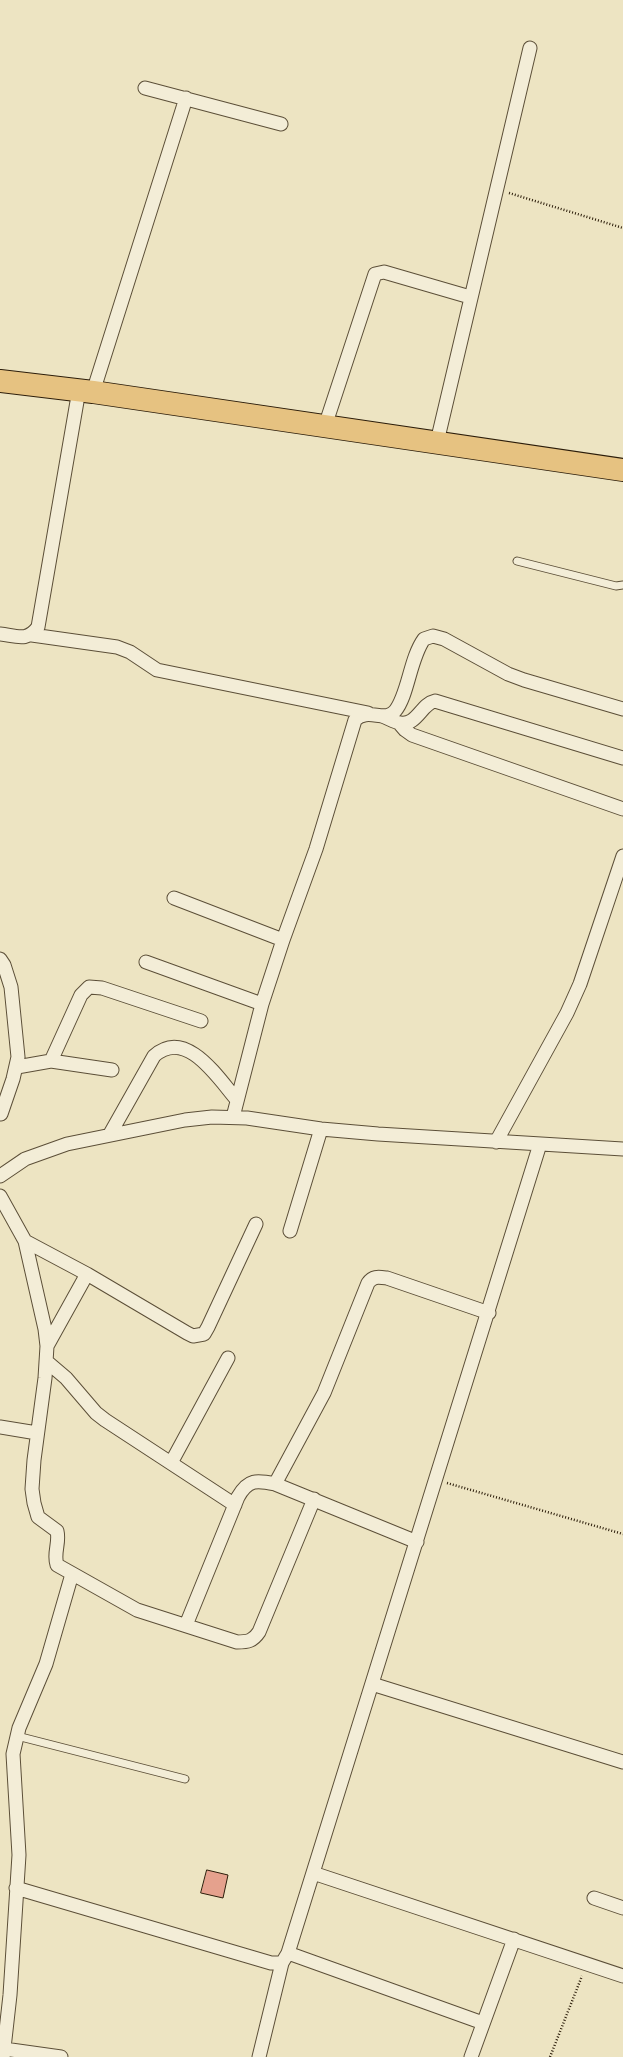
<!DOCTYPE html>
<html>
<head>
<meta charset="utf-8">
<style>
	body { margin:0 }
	canvas { display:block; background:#ede4c2 }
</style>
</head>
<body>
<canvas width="623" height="2057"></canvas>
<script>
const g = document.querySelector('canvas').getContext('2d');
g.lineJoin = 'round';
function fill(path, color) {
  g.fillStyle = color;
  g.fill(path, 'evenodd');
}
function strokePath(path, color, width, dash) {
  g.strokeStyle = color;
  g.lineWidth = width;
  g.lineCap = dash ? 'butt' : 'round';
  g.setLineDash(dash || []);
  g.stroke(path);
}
const building = new Path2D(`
	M207 1870 228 1875 223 1898 201 1893Z`);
fill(building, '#e5a18d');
strokePath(building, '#2c1d0a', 1);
const service = new Path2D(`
	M517 561 616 586 623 585
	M17 1736 185 1779`);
const minor = new Path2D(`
	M145 88 281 124
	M93 392 186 98
	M325 426 375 274 384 272 470 297
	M437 442 530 48
	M0 634C17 636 27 642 38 627L79 390
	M32 635 117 647 130 652 157 670 368 713
	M382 716C388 718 394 722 400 723 417 726 421 704 435 701L623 758
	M399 723 405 730 412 735 623 809
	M174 898 283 940
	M0 959 4 965 11 987 18 1057 13 1079 1 1114
	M146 962 262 1004
	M51 1061 81 995 89 987 102 988 201 1021
	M17 1067 51 1061 112 1070
	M233 1117 262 1004 283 940 316 849 355 720C368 707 385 723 395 711 408 696 410 658 424 639L433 636 444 639 508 674 524 680 623 709
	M110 1134 154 1056C186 1027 218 1078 237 1100
	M496 1142 567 1013 580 984 623 856
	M0 1176 25 1159 67 1144 185 1120 212 1117 247 1118 321 1129 378 1134 623 1149
	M0 1196 25 1241 45 1329 47 1346 45 1378 34 1460 32 1489 34 1503 38 1517 57 1531C60 1543 53 1553 57 1565L137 1610 237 1642C248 1642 253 1641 259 1632L314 1499
	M290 1231 321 1129
	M25 1241 87 1274 187 1333 193 1336 204 1334 208 1327 256 1224
	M47 1346 87 1274
	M46 1361 66 1378 96 1413 105 1420 235 1505
	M0 1427 37 1433
	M171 1463 228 1358
	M275 1484 324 1393 368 1283C373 1276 378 1277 387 1278L489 1313
	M186 1625 238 1497C248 1479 257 1480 275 1484L417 1542
	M372 1684 623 1762
	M313 1873 623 1976
	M16 1888 271 1963H282L288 1953 540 1144
	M594 1898 623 1908
	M288 1953 483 2023
	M4 2049 61 2057
	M3 2057 10 1995 19 1855 13 1754 19 1728 46 1664 72 1574
	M259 2057 282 1963
	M471 2057 514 1939`);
const trunk = new Path2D(`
	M0 381 93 392 623 470`);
strokePath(service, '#5c4f38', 9);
strokePath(minor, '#5c4f38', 15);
strokePath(trunk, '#2c1d0a', 24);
strokePath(new Path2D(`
	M509 193 623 228
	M447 1483 623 1534
	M550 2057 582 1976`), '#2c1d0a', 2.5, [1, 2]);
strokePath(service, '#f3edd7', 7);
strokePath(minor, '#f3edd7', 13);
strokePath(trunk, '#e6c281', 22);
</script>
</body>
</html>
